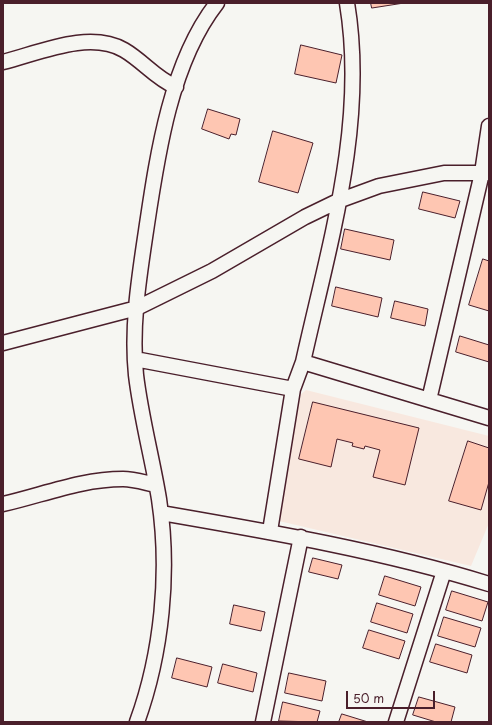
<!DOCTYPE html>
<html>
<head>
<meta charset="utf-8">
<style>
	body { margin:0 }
	#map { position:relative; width:492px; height:725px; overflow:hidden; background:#f6f6f2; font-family:"Playpen Sans",sans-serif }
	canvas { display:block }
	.frame { position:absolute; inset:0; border:4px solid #4a1f2b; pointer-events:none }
	.scale { position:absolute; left:346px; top:691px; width:89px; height:18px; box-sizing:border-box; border:2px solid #4a1f2b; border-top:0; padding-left:5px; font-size:12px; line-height:14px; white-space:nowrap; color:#4a1f2b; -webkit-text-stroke:3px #f6f6f2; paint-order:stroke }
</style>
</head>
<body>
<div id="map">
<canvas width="492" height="725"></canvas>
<div class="frame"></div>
<div class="scale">50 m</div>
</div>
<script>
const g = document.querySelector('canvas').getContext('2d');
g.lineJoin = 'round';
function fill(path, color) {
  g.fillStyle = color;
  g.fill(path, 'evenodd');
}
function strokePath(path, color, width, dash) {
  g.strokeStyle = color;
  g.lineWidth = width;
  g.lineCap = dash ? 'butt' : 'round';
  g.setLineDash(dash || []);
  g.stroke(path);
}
fill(new Path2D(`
	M306 390 489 436V523L471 566 279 521 300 395Z`), '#f8e8df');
const building = new Path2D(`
	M371 3H404L372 8Z
	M301 45 342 55 336 83 295 74Z
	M208 109 240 119 236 135 231 134 229 139 202 129Z
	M273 131 313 143 298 193 259 182Z
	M423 192 460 201 455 218 419 209Z
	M345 229 394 240 390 260 341 249Z
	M483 259 489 261V311L469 305Z
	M336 287 382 298 378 317 332 306Z
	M395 301 428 309 425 326 391 318Z
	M460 336 489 345V362L456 352Z
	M313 402 419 428 405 485 373 477 380 450 365 446 364 449 352 446 353 443 337 439 331 467 299 459Z
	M468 441 489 448V482L481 510 449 501Z
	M313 558 342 565 338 579 309 572Z
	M385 576 421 587 415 606 379 595Z
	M452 591 488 602 482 621 446 610Z
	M377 603 413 614 407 633 371 622Z
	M234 605 265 612 261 631 230 624Z
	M444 617 481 628 475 647 438 636Z
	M369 630 405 641 399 659 363 648Z
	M436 644 472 655 467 673 430 662Z
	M177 658 212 667 207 687 172 678Z
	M223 664 257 673 253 692 218 683Z
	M289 673 326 681 322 701 285 693Z
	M419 697 455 707 451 722H436L413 715Z
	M283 702 320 711 317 722 279 721Z
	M342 714 368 722H339Z`);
fill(building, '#fec6b2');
strokePath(building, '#4a1f2b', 1);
const minor = new Path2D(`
	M3 62C39 53 89 30 124 50 143 61 155 78 176 87
	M3 343 137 308 212 271 305 217 338 201 379 186 444 173H489
	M135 359 293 389
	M303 362 489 418
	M429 400 482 173 489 126
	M3 504C43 495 81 479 123 479 134 479 146 483 156 485
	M161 513C271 532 382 551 489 584
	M270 531 293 389 303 362C329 245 367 123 347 3
	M137 722C162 653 170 572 159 499 152 457 141 417 136 375 131 327 139 278 146 231 157 157 170 63 217 3
	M263 722 301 537
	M396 722 444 571`);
strokePath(minor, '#4a1f2b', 17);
strokePath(minor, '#f6f6f2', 14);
</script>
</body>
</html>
